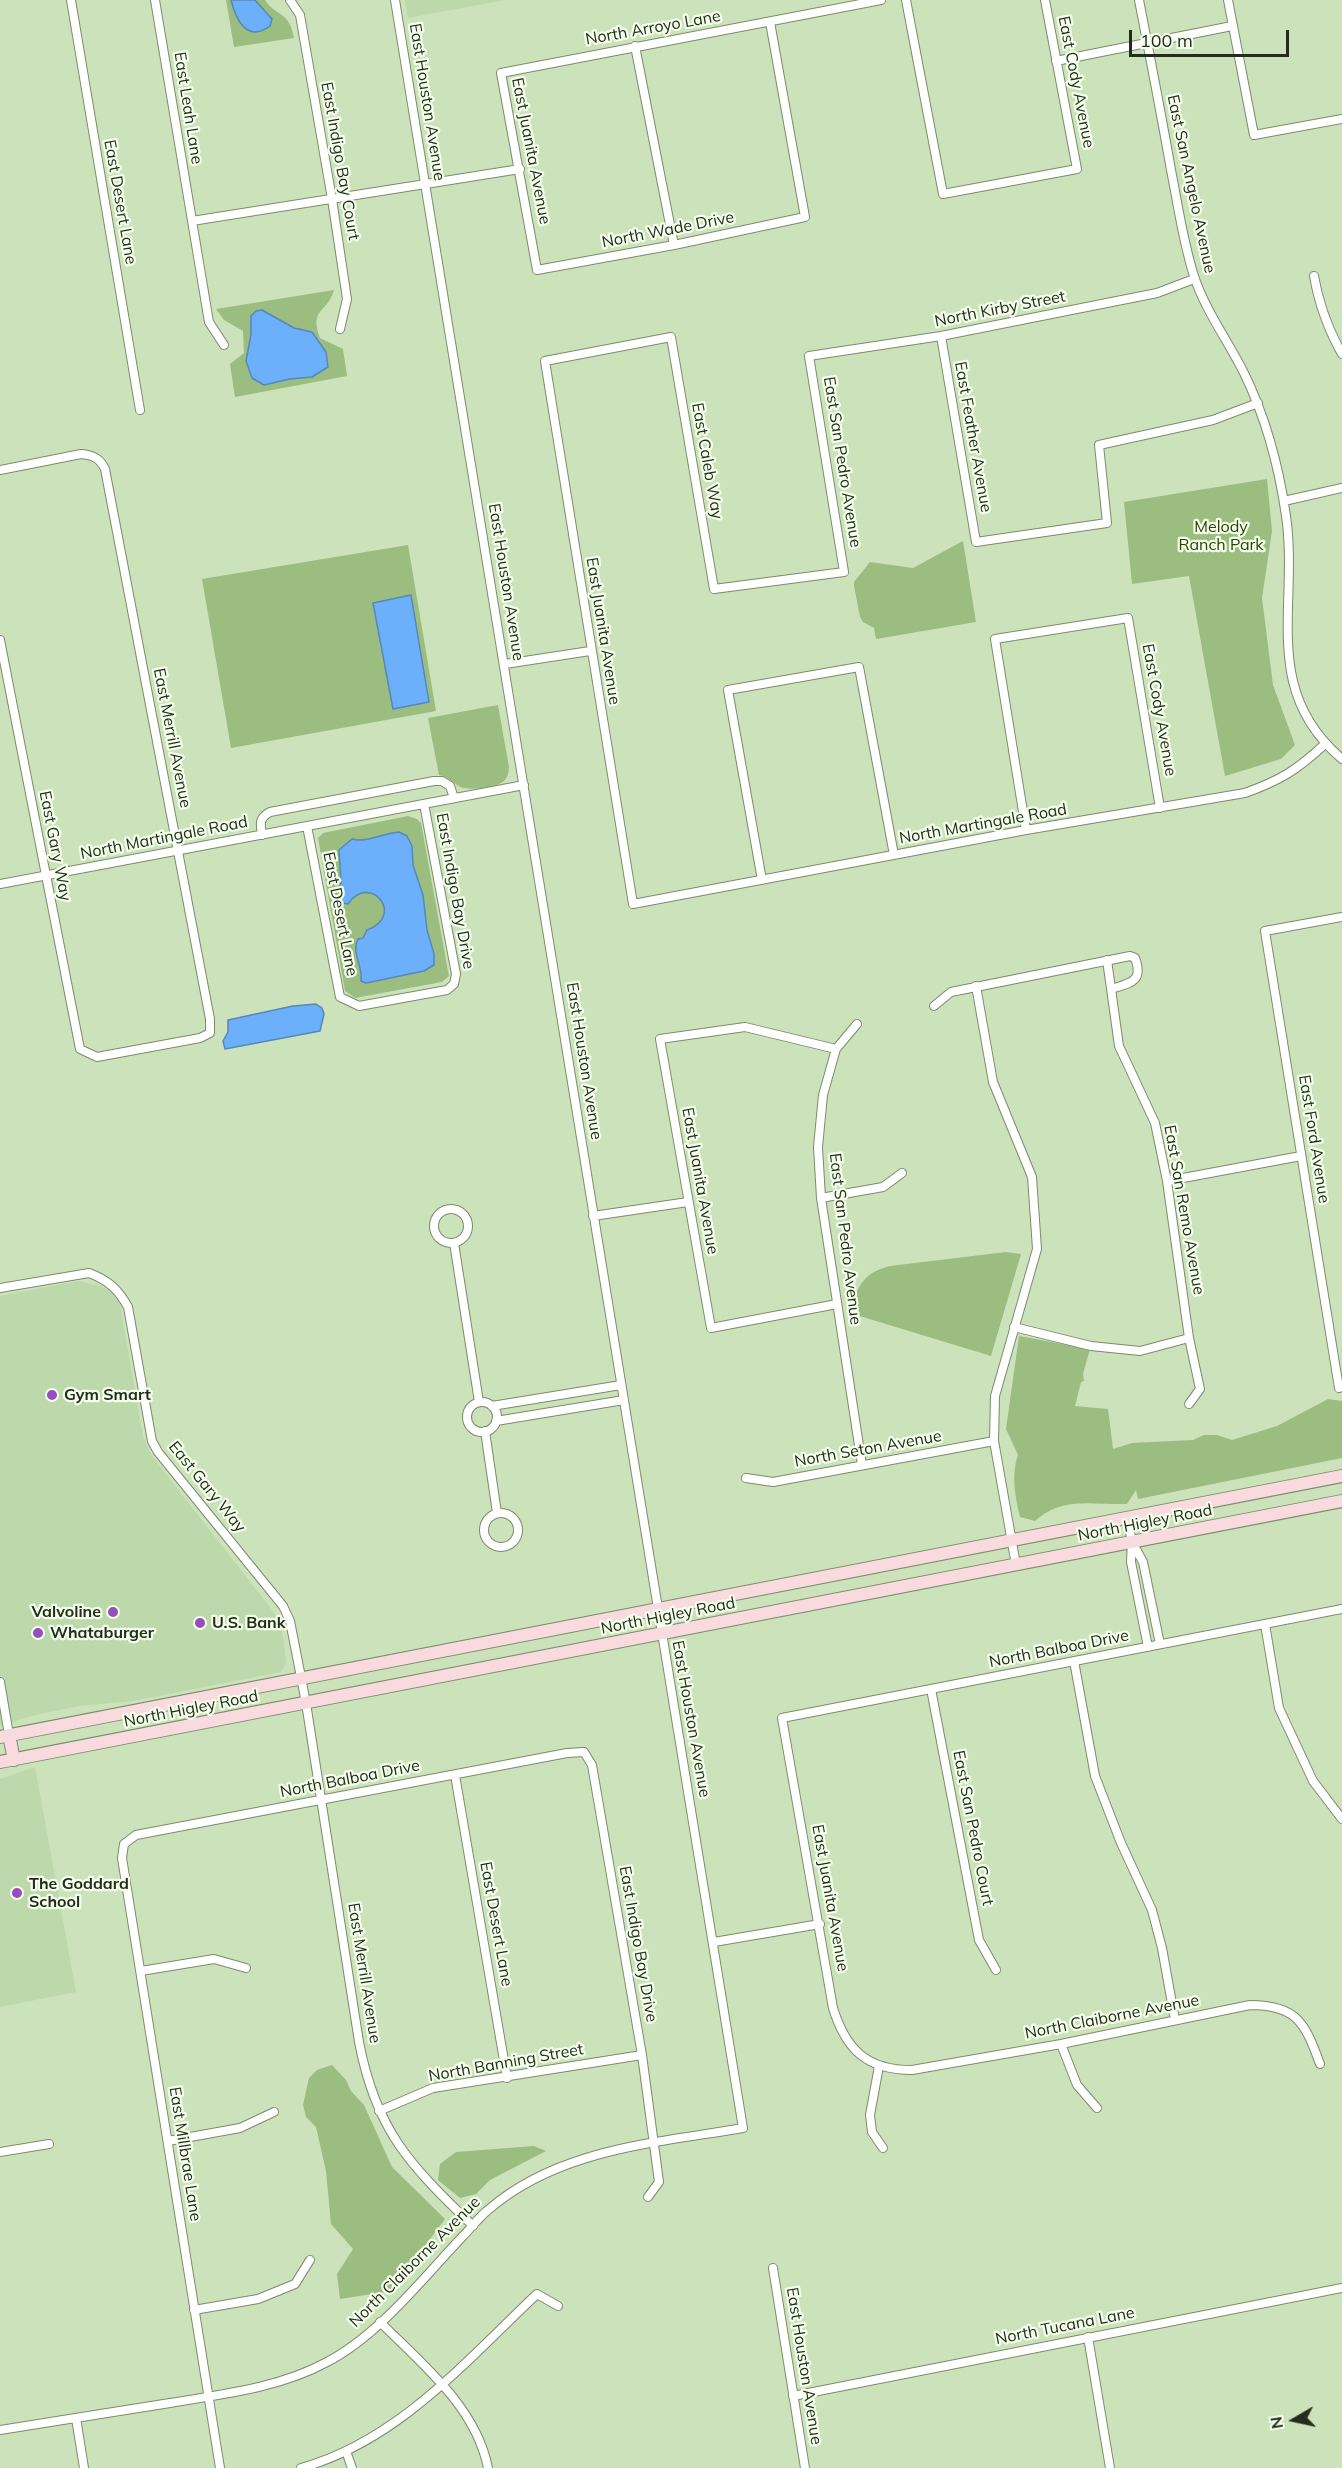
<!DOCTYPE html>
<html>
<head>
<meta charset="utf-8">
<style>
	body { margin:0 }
	#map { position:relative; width:1342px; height:2468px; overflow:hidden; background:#cce2bb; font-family:Mulish,sans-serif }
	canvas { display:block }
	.north { position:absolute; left:1264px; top:2390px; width:60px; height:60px; -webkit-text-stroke:4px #f3ffeb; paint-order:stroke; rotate:261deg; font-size:16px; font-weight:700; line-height:24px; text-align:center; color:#242c1e }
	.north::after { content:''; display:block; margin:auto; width:21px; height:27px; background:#242c1e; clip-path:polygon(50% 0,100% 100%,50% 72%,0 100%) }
	.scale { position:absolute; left:1129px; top:30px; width:160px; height:27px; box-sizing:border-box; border:3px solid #242c1e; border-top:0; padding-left:8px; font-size:18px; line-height:21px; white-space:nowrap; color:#242c1e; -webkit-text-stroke:4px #f3ffeb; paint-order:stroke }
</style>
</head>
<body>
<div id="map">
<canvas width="1342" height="2468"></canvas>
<div class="north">N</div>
<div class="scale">100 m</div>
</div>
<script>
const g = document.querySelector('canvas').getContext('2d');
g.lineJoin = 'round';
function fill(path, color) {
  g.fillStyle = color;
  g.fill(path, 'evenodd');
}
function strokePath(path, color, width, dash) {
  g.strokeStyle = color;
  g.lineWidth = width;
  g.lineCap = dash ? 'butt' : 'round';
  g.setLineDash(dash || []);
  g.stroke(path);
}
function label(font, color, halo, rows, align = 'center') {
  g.font = font + ' Mulish,sans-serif';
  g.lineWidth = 4.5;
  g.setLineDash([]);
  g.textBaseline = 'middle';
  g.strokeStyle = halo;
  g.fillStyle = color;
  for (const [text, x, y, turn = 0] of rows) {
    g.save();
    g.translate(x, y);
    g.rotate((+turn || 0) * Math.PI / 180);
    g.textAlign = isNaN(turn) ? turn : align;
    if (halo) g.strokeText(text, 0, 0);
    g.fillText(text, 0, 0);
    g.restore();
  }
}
fill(new Path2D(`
	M405 0H505L408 18Z
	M78 1281 101 1286 112 1293 120 1304 143 1436 152 1456 276 1615 284 1640 286 1664 281 1672 133 1701 79 1706 31 1716 0 1726V1296Z
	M35 1767 76 1992 0 2007V1779Z`), '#bdd8aa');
fill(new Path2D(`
	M226 0H265C277 18 289 10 294 38L234 47Z
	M334 290C327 314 309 308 320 338L343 349 347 376 235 397 230 364 244 353 243 331 224 320 216 309Z
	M1267 479 1272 531 1262 598 1273 685 1295 745 1281 759 1225 776 1189 576 1132 584 1124 502Z
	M963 541 976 622 876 639 874 628 863 622 860 617 854 586V582L870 562 913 568Z
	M408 545 436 711 231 748 202 579Z
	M498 705 509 767C509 773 507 780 501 783 493 787 471 790 463 788 454 785 450 777 439 775L428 718Z
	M408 816 417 819 421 823 449 976 442 982 355 998 345 991 318 838 323 833Z
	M1006 1252 1021 1254 991 1356 853 1314 851 1302C863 1280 865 1273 890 1266Z
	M1019 1336 1090 1349 1083 1374 1084 1381 1081 1382 1075 1406 1108 1409 1113 1449 1132 1443 1193 1440 1204 1435H1217L1232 1440 1277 1426 1328 1399 1342 1401V1458L1138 1499 1136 1490 1127 1504C1091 1505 1063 1496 1035 1521L1020 1517C1015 1497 1011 1474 1018 1455L1006 1429Z
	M332 2065 346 2080 351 2091 364 2105 392 2167 445 2219 391 2291 340 2299 337 2274 353 2249 331 2224 326 2171 316 2127 306 2117 303 2105 309 2078 317 2070Z
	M534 2146 546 2151 490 2180 476 2194 460 2198 438 2180 440 2164 456 2152Z`), '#9bbd80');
const water = new Path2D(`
	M231 0H255L272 19 270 26C247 43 236 20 231 0Z
	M262 310 294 328 312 332 326 352 328 367 312 377 290 379 264 385 252 378 246 361 251 334V316L256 311Z
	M411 595 429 702 393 709 373 603Z
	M399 832 407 836 412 846 413 865 423 895 427 930 434 954V965L424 971 366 983 361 981C363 965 351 953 358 939L363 938 367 930C406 916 370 872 348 904L343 903 339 899 341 880 339 850 352 839C367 843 383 833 399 832Z
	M316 1004 322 1008 324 1014 320 1031 225 1049 223 1041 228 1032V1020L293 1006Z`);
fill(water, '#6caffa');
strokePath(water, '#5688b8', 1.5);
const street = new Path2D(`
	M71 0 140 410
	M155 0 209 322 224 345
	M290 0 300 15 332 199 347 299 340 329
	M906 0 943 194 1077 169 1045 0
	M1139 0C1150 57 1161 113 1171 170 1178 205 1183 242 1194 276 1205 310 1228 341 1244 373 1266 418 1279 467 1286 516 1299 606 1260 689 1342 759
	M1228 0 1254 135 1342 119
	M770 22 805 217 674 245 537 270 501 73 881 0
	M635 46 674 245
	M1056 61 1232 26
	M192 221 520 169
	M1314 276C1319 305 1328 329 1342 354
	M1194 279 1157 293 941 336 809 356 844 572 714 589 671 337 545 361 633 904 1026 830 1245 793C1281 780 1297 770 1325 744
	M941 336 976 542 1107 523 1099 445 1213 420 1258 403
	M0 470 81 454C92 455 100 458 105 469L210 1019V1033L200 1038 97 1057 80 1049 0 640
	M1284 501 1342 488
	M505 664 590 651
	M307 826 340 997 359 1006 447 990 454 984 456 974 424 804
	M1026 830 995 639 1128 618 1160 808
	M262 835C260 823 259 818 270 812L434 781H442L450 786 454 798
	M762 880 728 690 859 667 894 855
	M0 884 524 785
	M1342 917 1265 931 1339 1388 1342 1387
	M1107 960 1119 1046 1155 1123 1167 1181 1189 1338 1200 1389 1189 1404
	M976 986 993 1082 1032 1177 1037 1249 995 1396 994 1441 1016 1565
	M934 1006 951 992 1130 956 1135 958C1144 982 1130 983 1111 989
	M857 1024 836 1049 823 1095 818 1147 821 1198 862 1465
	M836 1049 745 1027 660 1039 711 1328 837 1304
	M1167 1181 1301 1156
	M821 1198 883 1187 902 1173
	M434 1226a17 17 0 1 1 34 0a17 17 0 1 1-34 0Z
	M593 1216 688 1202
	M454 1243 479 1402
	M0 1288 89 1273C108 1280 118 1289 128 1307L152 1441 158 1452 283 1606 290 1621 306 1703 359 2042C376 2131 410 2165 473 2226
	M1014 1327 1091 1346 1140 1351 1189 1338
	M467 1417a15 15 0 1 1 30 0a15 15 0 1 1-30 0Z
	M492 1406 621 1385
	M496 1421 624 1400
	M485 1431 497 1513
	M746 1478 773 1482 994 1441
	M484 1530a17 17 0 1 1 34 0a17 17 0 1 1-34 0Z
	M1127 1518 1132 1542 1131 1562 1148 1647
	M1132 1542 1143 1562 1160 1644
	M1265 1624 1279 1708 1313 1781 1342 1819
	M1074 1661 1095 1776 1121 1843 1152 1910 1162 1948 1175 2020
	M0 1682 9 1735
	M931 1689 979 1940 996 1970
	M455 1775 507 2078
	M714 1942 820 1924
	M141 1971 214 1959 246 1968
	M1061 2044 1077 2085 1097 2108
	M1320 2064C1305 2023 1297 2005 1250 2005L1061 2044 912 2070C867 2070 846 2050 833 2008L782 1718 1342 1609
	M879 2066 870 2115 872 2132 883 2148
	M379 2111 433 2088 642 2055
	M168 2141 240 2128 274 2112
	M0 2152 49 2144
	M773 2268 805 2468
	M194 2310 258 2299 295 2284 310 2260
	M380 2322C422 2364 476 2407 488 2468
	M1088 2337 1110 2468
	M793 2396 1342 2288
	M76 2418 84 2468
	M0 2430C57 2421 113 2412 170 2403 224 2394 279 2388 327 2362 379 2335 423 2278 463 2236 471 2228 479 2217 488 2210 558 2149 655 2143 743 2128L395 0
	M346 2451 352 2468
	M220 2468 122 1858 124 1844 136 1835 567 1753 584 1752 592 1765 642 2055 659 2182 648 2197
	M301 2468C398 2441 466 2361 537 2294L558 2306`);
const secondary = new Path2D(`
	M9 1735 14 1760
	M0 1737 1342 1476
	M0 1762 1342 1501`);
strokePath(street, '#798d6a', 10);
strokePath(secondary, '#798d6a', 14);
strokePath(street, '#fff', 8);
strokePath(secondary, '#f9dbdf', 12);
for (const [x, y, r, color] of [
	[52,1395,6,"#984dbf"],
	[113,1612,6,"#984dbf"],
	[200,1623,6,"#984dbf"],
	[38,1633,6,"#984dbf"],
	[17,1893,6,"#984dbf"]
]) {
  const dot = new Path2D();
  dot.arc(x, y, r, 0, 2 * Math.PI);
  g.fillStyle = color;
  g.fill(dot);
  strokePath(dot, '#f3ffeb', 2);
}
label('16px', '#242c1e', '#f3ffeb', [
	["North Arroyo Lane",653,28,-10],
	["East Cody Avenue",1076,82,79],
	["East Houston Avenue",427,102,81],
	["East Leah Lane",188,108,81],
	["East Juanita Avenue",531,151,79],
	["East Indigo Bay Court",340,161,80],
	["East San Angelo Avenue",1191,184,78],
	["East Desert Lane",120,202,80],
	["North Wade Drive",668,230,-11],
	["North Kirby Street",1000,309,-11],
	["East Feather Avenue",973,437,80],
	["East Caleb Way",707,461,80],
	["East San Pedro Avenue",842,462,81],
	["East Houston Avenue",506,582,81],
	["East Juanita Avenue",603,631,81],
	["East Cody Avenue",1159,710,80],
	["East Merrill Avenue",172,738,79],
	["North Martingale Road",983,824,-10],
	["North Martingale Road",164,838,-11],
	["East Gary Way",55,846,79],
	["East Indigo Bay Drive",455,891,80],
	["East Desert Lane",340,914,79],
	["East Houston Avenue",584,1061,81],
	["East Ford Avenue",1314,1139,81],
	["East Juanita Avenue",700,1181,80],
	["East San Remo Avenue",1184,1210,80],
	["East San Pedro Avenue",845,1239,83],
	["North Seton Avenue",868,1449,-10],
	["East Gary Way",207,1487,51],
	["North Higley Road",1145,1523,-11],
	["North Higley Road",668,1616,-11],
	["North Balboa Drive",1059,1649,-11],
	["North Higley Road",191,1709,-11],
	["East Houston Avenue",691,1719,80],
	["North Balboa Drive",350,1779,-11],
	["East San Pedro Court",973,1828,79],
	["East Juanita Avenue",830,1898,80],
	["East Desert Lane",496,1924,80],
	["East Indigo Bay Drive",638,1944,80],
	["East Merrill Avenue",364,1973,81],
	["North Claiborne Avenue",1112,2017,-11],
	["North Banning Street",506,2063,-10],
	["East Millbrae Lane",185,2154,81],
	["North Claiborne Avenue",415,2262,-45],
	["North Tucana Lane",1065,2326,-11],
	["East Houston Avenue",804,2366,81]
]);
label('16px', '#264302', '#f3ffeb', [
	["Melody",1221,527],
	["Ranch Park",1221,545]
]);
label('bold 16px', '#242c1e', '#f3ffeb', [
	["Gym Smart",64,1395],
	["Valvoline",101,1612,"right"],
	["U.S. Bank",212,1623],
	["Whataburger",50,1633],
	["The Goddard",29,1884],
	["School",29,1902]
], 'left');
</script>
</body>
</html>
